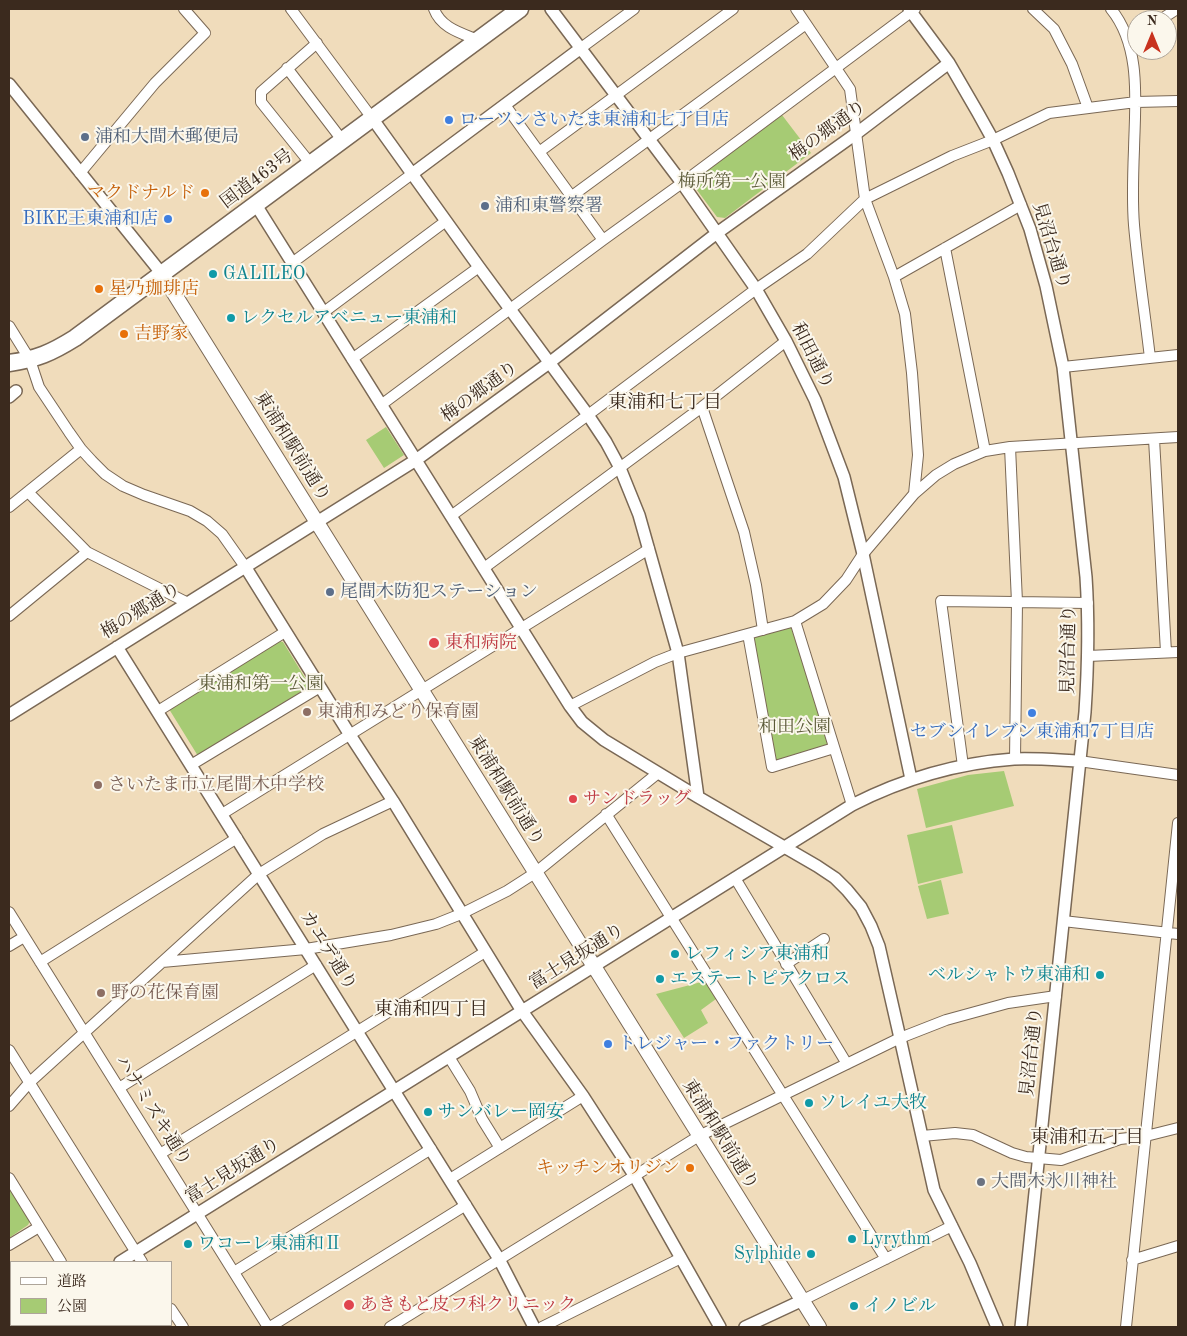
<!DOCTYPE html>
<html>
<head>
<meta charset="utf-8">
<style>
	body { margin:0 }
	#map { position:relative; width:1187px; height:1336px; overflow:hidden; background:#f0dcbb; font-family:"Old Standard TT","Noto Serif JP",serif }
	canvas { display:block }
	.frame { position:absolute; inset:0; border:10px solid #3b2a1e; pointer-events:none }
	.legend { position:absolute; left:10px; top:1261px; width:162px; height:65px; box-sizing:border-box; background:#fbf7ec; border:1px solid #aea59a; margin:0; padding:6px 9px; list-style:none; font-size:15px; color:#3b2a1e }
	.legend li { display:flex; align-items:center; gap:10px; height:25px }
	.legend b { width:25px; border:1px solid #aea59a }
	.north { position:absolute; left:1127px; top:10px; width:50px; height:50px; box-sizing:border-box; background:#fbf7ec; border:1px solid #aea59a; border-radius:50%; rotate:0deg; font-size:14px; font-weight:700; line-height:20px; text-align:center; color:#3b2a1e }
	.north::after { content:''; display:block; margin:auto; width:18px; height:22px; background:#c8321e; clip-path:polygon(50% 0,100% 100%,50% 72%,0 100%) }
</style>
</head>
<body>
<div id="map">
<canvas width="1187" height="1336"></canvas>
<div class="frame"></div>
<ul class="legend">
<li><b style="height:6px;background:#fff"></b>道路</li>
<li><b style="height:14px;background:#a6cb74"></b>公園</li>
</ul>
<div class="north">N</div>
</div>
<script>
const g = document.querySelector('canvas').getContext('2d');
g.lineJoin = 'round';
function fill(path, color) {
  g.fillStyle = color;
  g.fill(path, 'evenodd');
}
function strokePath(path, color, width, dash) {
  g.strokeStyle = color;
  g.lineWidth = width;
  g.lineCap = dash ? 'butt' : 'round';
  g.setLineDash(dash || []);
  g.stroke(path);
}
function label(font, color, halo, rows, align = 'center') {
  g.font = font + ' "Old Standard TT","Noto Serif JP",serif';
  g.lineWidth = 4;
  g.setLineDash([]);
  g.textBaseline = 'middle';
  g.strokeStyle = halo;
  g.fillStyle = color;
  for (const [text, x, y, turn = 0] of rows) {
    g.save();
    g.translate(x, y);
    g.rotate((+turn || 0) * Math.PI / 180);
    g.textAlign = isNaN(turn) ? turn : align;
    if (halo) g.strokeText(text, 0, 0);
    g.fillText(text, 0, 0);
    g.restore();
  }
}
fill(new Path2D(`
	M782 115 811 153 725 218 717 217 691 182Z
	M386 427 404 455 384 468 366 440Z
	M791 627 828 743 826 747 777 763 773 760 752 640 754 636Z
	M278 641 283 642 307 681V688L198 756 169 709Z
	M1004 771 1014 806 926 828 917 789 968 775Z
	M952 825 963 873 918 884 907 835Z
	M941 880 949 914 927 919 918 886Z
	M705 981 716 999 701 1010 708 1023 684 1038 656 994Z
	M9 1187 30 1221 28 1225 9 1238Z`), '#a6cb74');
const minor = new Path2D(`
	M291 9 372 118
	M434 9C441 28 461 33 478 40
	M796 9 850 89 865 199 894 277 905 314 912 373 918 455 914 494
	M1033 9 1054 29 1072 64 1088 108
	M1111 9C1142 47 1135 103 1134 149 1133 174 1132 200 1134 225 1138 270 1145 314 1150 358
	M1160 20 1177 9
	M1128 41 1137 35
	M581 48 634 9
	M287 68 342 140
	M505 105 603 240
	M539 152 733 9
	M310 163 261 102V92L317 43
	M80 173 155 83 205 33 184 9
	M572 196 806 24
	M945 248 985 451
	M292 263 412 174
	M894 277 1021 205
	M324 312 446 221
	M9 326 30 360 39 387 69 432 81 449 92 461 105 474 123 486 144 495 190 511 207 521 222 534 246 568
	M352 359 479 267
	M1063 367 1178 355
	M381 405 603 240 682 183 915 9
	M702 407 744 532 756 585 763 630
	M1154 439 1166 652
	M1010 447 1017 602 1015 759
	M28 492 87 552 188 603
	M9 507 81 449
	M451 516 588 415 756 289 807 254 865 199 952 156 993 140 1049 113 1136 102 1178 101
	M484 568 702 407 786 341
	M9 616 87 552
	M795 621 852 805
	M748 634 772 767 834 748
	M1088 656 1178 652
	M570 706 655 662 678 653 795 621 823 604 846 580 863 554 914 494 936 475 954 464 985 451 1010 447 1178 437
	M158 711 285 632
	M1079 761 1178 775
	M191 765 320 687
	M963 766 941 601 1088 603
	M222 814 649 549
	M606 814 886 1259
	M735 878 847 1064
	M9 912 268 1327
	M1063 921 1178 934
	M9 946 24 937
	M40 962 237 838
	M162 962 306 949 391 935 436 924 461 914 507 891 535 873 658 773
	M786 964 824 939
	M9 1050 142 1262
	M449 1057 470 1091 482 1119 500 1148
	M119 1088 316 965
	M9 1106 30 1082 259 874 323 834 393 801
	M922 1136 955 1133 973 1135 1012 1153 1026 1157 1061 1160 1120 1139 1146 1136 1178 1128
	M160 1154 485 952
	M9 1178 61 1262
	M450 1179 583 1096
	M9 1245 39 1227
	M1132 1260 1178 1246
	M234 1272 431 1149
	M803 1300 952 1226
	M171 1309 183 1327
	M144 1327 148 1325
	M270 1327 466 1205
	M390 1327 699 1136 900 1038 946 1020 1008 1003 1056 996
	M542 1327 681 1258
	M1126 1327 1178 823`);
const tertiary = new Path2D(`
	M551 9 682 183 756 289 786 341 815 400 844 477 863 554 911 779
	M909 9 949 63 978 113 993 140 1008 173 1030 229 1046 286 1063 367 1086 577C1089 622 1088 667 1085 712L1021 1327
	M9 84 162 274
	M372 118 479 267 588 415 606 442 620 468 639 515 678 653 698 797
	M412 174 581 48
	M256 205 570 706 582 722 604 740 698 797 817 866 835 878 847 890 861 907 871 926 879 946 900 1038 934 1190 970 1263 997 1327
	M9 397 16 391
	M246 568 350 735 393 801 522 1011 583 1096 634 1175 720 1327
	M117 647 499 1259 534 1327
	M9 715 416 460 549 363 717 233 857 133 949 63
	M120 1262 852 805C903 779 957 763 1014 759 1035 758 1058 760 1079 761
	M16 1327 20 1325
	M745 1327 803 1300`);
const secondary = new Path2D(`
	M162 274 819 1327`);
const trunk = new Path2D(`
	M9 363C37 359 51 353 75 338L520 9`);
strokePath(minor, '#7a6855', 12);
strokePath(tertiary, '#7a6855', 14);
strokePath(secondary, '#7a6855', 16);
strokePath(trunk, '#7a6855', 19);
strokePath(minor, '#fff', 10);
strokePath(tertiary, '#fff', 11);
strokePath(secondary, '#fff', 14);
strokePath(trunk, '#fff', 16);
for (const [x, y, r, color] of [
	[449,120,5,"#3f7fe0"],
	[85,137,5,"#5c6f8a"],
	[205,193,5,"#e8710a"],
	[485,206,5,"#5c6f8a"],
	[168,219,5,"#3f7fe0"],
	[213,274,5,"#0f9aa8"],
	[99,289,5,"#e8710a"],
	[231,318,5,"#0f9aa8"],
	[124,334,5,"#e8710a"],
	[330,592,5,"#5c6f8a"],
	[434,643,6,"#e0444e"],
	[307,712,5,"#8d6e63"],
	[1032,713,5,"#3f7fe0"],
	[98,785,5,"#8d6e63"],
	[573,799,5,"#e0444e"],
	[675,954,5,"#0f9aa8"],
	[1100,975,5,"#0f9aa8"],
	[660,979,5,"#0f9aa8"],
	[101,993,5,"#8d6e63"],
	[608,1044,5,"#3f7fe0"],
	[809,1103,5,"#0f9aa8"],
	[428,1112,5,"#0f9aa8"],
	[690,1168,5,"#e8710a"],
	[981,1182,5,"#6b7280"],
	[852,1239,5,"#0f9aa8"],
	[188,1244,5,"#0f9aa8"],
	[811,1254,5,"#0f9aa8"],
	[349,1305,6,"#e0444e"],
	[854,1306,5,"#0f9aa8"]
]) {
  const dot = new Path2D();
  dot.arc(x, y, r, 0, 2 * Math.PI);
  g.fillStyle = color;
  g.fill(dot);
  strokePath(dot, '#fbf7ec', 2);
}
label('18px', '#366cbe', '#fbf7ec', [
	["ローソンさいたま東浦和七丁目店",459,120],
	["BIKE王東浦和店",158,219,"right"],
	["セブンイレブン東浦和7丁目店",1032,732,"center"],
	["トレジャー・ファクトリー",618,1044]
], 'left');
label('18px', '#3b2a1e', '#fbf7ec', [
	["梅の郷通り",828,131,-36],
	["国道463号",257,179,-37],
	["見沼台通り",1051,246,73],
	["和田通り",812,356,63],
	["梅の郷通り",480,392,-36],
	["東浦和駅前通り",292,447,58],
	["梅の郷通り",141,611,-32],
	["見沼台通り",1069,650,-89],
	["東浦和駅前通り",506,791,58],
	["カエデ通り",328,951,58],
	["富士見坂通り",577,957,-32],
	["見沼台通り",1032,1052,-84],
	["ハナミズキ通り",153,1111,58],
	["東浦和駅前通り",720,1135,58],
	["富士見坂通り",233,1171,-32]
]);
label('18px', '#4e5e75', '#fbf7ec', [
	["浦和大間木郵便局",95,137],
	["浦和東警察署",495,206],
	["尾間木防犯ステーション",340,592]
], 'left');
label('18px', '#5b5a38', '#fbf7ec', [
	["梅所第一公園",732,182],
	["東浦和第一公園",261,684],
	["和田公園",795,727]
]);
label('18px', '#c56008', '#fbf7ec', [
	["マクドナルド",195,193],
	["星乃珈琲店",109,289,"left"],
	["吉野家",134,334,"left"],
	["キッチンオリジン",680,1168]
], 'right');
label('18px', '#0d838f', '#fbf7ec', [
	["GALILEO",223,274],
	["レクセルアベニュー東浦和",241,318],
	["レフィシア東浦和",685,954],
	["ベルシャトウ東浦和",1090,975,"right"],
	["エステートピアクロス",670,979],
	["ソレイユ大牧",819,1103],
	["サンバレー岡安",438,1112],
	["Lyrythm",862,1239],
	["ワコーレ東浦和Ⅱ",198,1244],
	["Sylphide",801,1254,"right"],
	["イノビル",864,1306]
], 'left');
label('18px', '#be3a42', '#fbf7ec', [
	["東和病院",445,643],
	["サンドラッグ",583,799],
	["あきもと皮フ科クリニック",360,1305]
], 'left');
label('18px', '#785e54', '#fbf7ec', [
	["東浦和みどり保育園",317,712],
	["さいたま市立尾間木中学校",108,785],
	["野の花保育園",111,993]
], 'left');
label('18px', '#5b616d', '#fbf7ec', [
	["大間木氷川神社",991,1182]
], 'left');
label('19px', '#3b2a1e', '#fbf7ec', [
	["東浦和七丁目",665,403],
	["東浦和四丁目",431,1010],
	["東浦和五丁目",1087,1138]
]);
</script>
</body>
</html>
